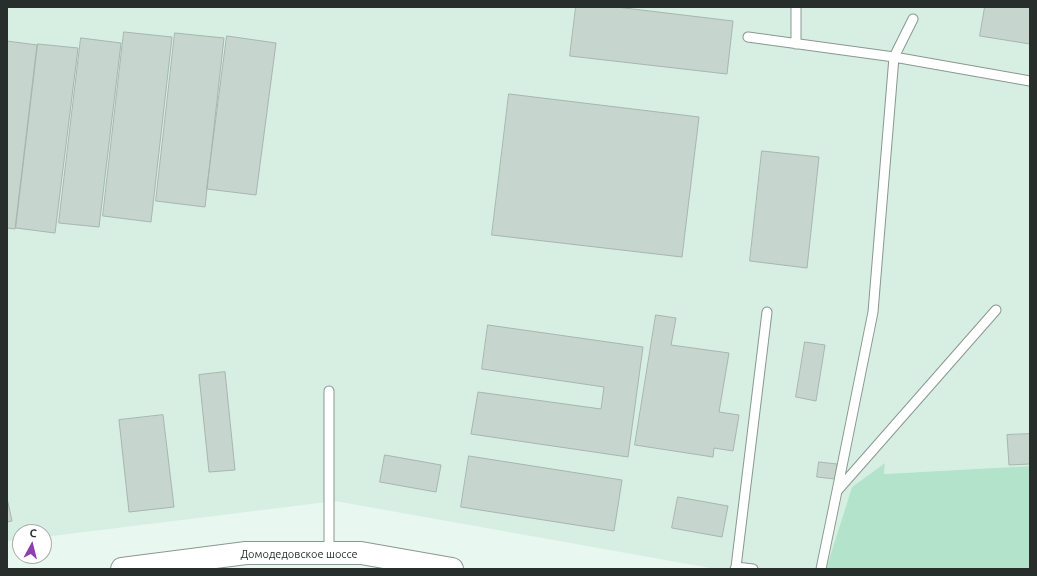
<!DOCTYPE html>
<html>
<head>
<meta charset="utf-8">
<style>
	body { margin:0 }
	#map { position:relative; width:1037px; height:576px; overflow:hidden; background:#e8f7ef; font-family:Ubuntu,sans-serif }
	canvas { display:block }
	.frame { position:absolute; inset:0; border:8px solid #282e2b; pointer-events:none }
	.north { position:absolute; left:12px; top:524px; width:40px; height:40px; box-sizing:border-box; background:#fff; border:1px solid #a9abaa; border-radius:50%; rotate:7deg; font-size:11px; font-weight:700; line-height:16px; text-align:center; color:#282e2b }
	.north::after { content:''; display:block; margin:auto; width:14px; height:18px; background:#8d3fb0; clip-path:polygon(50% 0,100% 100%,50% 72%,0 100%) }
</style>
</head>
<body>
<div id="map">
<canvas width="1037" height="576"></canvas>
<div class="frame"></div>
<div class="north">С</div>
</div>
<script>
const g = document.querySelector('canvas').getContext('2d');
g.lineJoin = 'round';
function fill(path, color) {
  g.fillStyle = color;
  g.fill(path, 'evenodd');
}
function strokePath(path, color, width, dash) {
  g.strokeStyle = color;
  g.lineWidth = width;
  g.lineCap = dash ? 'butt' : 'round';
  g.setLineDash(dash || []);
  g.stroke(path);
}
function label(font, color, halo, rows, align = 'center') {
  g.font = font + ' Ubuntu,sans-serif';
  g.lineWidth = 3;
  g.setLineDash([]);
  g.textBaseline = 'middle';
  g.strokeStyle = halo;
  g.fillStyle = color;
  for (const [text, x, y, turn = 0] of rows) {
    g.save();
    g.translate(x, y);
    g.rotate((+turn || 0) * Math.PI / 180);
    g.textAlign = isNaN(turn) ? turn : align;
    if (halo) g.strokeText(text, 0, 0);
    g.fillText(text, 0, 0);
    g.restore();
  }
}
fill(new Path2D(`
	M7 7H1030V466L884 474 885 463 852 487 826 569H716L335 501 44 537V532H20V539L7 541Z`), '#d7eee2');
fill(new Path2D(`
	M885 463 884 474 1030 466V569H826L852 487Z`), '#b4e3cc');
const building = new Path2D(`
	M576 7H616L733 21 727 74 570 56Z
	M985 7H1030V44L980 36Z
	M124 32 172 37 151 222 103 216Z
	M175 33 224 38 205 207 156 201Z
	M227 36 276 43 256 195 207 189Z
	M81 38 121 43 99 227 59 223Z
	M7 41 37 45 15 229 7 228Z
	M38 44 78 48 55 233 16 228Z
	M509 94 699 117 682 257 492 235Z
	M762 151 819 157 807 268 750 261Z
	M656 315 676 318 671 345 729 353 719 412 739 415 733 451 714 448 713 457 635 445Z
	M488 325 643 347 628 457 471 434 478 392 601 409 604 387 482 369Z
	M805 342 825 345 816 401 796 397Z
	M225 372 235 470 209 472 199 375Z
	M163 415 174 507 129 512 119 420Z
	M1030 434V464L1009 465 1007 435Z
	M385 455 441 465 436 492 380 482Z
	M469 456 622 480 614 531 461 507Z
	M819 462 837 464 835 479 817 477Z
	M678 497 728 506 722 537 672 528Z
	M7 498 12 521 7 522Z`);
fill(building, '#c6d5cd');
strokePath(building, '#a8b6af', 1);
const service = new Path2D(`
	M748 37 894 57 1030 81
	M796 44V7
	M329 391V553
	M837 491 873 312 894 57 913 19
	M736 567 767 312
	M735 569 736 567 753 569
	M821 569 837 491 996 310`);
const secondary = new Path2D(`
	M122 569 246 553H361L452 569`);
strokePath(service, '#8a9891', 11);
strokePath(secondary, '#8a9891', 24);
strokePath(service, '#fff', 9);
strokePath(secondary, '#fff', 22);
label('11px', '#282e2b', '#fff', [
	["Домодедовское шоссе",299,554]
]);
</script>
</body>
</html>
